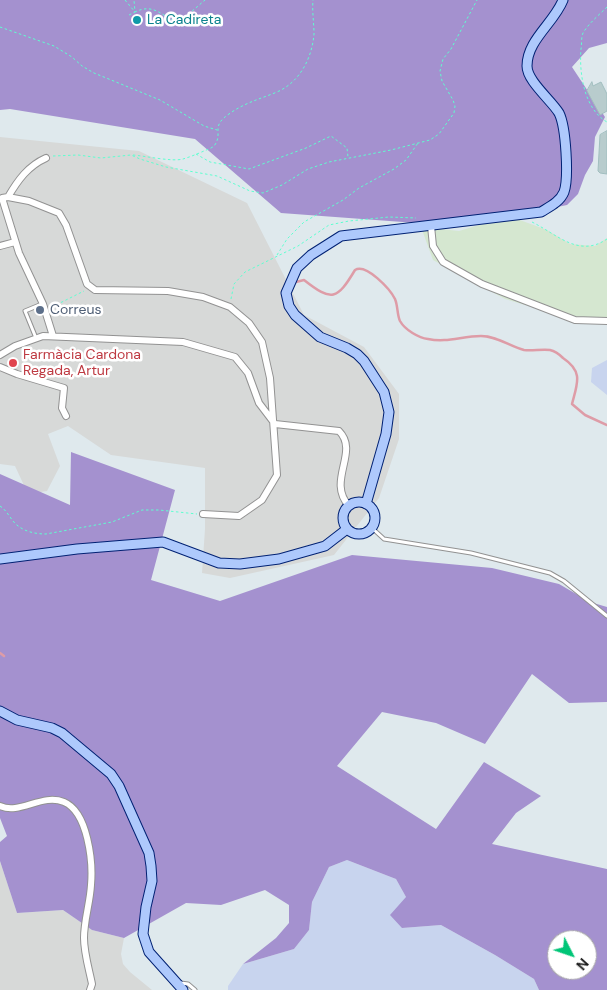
<!DOCTYPE html>
<html>
<head>
<meta charset="utf-8">
<style>
	body { margin:0 }
	#map { position:relative; width:607px; height:990px; overflow:hidden; background:#dfe9ed; font-family:"DM Sans",sans-serif }
	canvas { display:block }
	.north { position:absolute; left:547px; top:930px; width:50px; height:50px; box-sizing:border-box; background:#fff; border:1px solid #a4a4a4; border-radius:50%; rotate:131deg; font-size:14px; font-weight:700; line-height:20px; text-align:center; color:#1b1b1b }
	.north::after { content:''; display:block; margin:auto; width:18px; height:22px; background:#00c577; clip-path:polygon(50% 0,100% 100%,50% 72%,0 100%) }
</style>
</head>
<body>
<div id="map">
<canvas width="607" height="990"></canvas>
<div class="north">N</div>
</div>
<script>
const g = document.querySelector('canvas').getContext('2d');
g.lineJoin = 'round';
function fill(path, color) {
  g.fillStyle = color;
  g.fill(path, 'evenodd');
}
function strokePath(path, color, width, dash) {
  g.strokeStyle = color;
  g.lineWidth = width;
  g.lineCap = dash ? 'butt' : 'round';
  g.setLineDash(dash || []);
  g.stroke(path);
}
function label(font, color, halo, rows, align = 'center') {
  g.font = font + ' "DM Sans",sans-serif';
  g.lineWidth = 5;
  g.setLineDash([]);
  g.textBaseline = 'middle';
  g.strokeStyle = halo;
  g.fillStyle = color;
  for (const [text, x, y, turn = 0] of rows) {
    g.save();
    g.translate(x, y);
    g.rotate((+turn || 0) * Math.PI / 180);
    g.textAlign = isNaN(turn) ? turn : align;
    if (halo) g.strokeText(text, 0, 0);
    g.fillText(text, 0, 0);
    g.restore();
  }
}
fill(new Path2D(`
	M0 137 139 151 247 203 304 315 364 347 399 394V439L379 498 334 555 230 578 202 573 205 529V468L111 455 68 426 48 434 60 466 47 491 28 494 15 466 0 464Z
	M0 861 17 913 63 910 92 930 124 938 121 954 123 964 130 972 152 990H0Z`), '#d7d9d8');
fill(new Path2D(`
	M509 216 547 230 570 244 595 246 607 238V321L575 320 505 299 433 260 421 227 459 231Z`), '#d5e7d0');
fill(new Path2D(`
	M607 360V395L591 382 592 368Z
	M347 860 396 879 406 897 402 928 441 925 495 955 534 979 539 990H228V986L243 964 294 949 309 930 312 902 329 867Z`), '#c8d4ee');
fill(new Path2D(`
	M0 0H607V43L589 48 572 67 605 117 595 137 593 161 585 175 578 194 567 205 519 215 504 221 457 226 281 213 195 139 10 109 0 110Z
	M71 452 175 490 151 580 220 601 352 555 492 568 559 584 590 602 607 607V702L569 703 532 674 485 744 436 723 382 712 337 766 436 829 484 762 541 796 516 813 492 844 607 869V990H539L534 979 495 955 441 925 402 928 390 915 406 897 396 879 347 860 329 867 312 902 309 930 294 949 243 964 276 938 289 923V905L265 890 221 905 186 903 124 938 92 930 63 910 17 913 0 861V842L7 836 0 818V474L70 505ZM557 940H587V970H557Z`), '#a491cf');
strokePath(new Path2D(`
	M296 282 304 280C332 302 337 300 355 270 366 263 390 289 395 299 398 306 397 315 400 321 405 330 419 338 428 339 447 343 462 336 481 336 497 336 509 346 524 350 532 351 542 349 550 350 555 351 560 355 563 358 584 372 577 384 572 404L585 415 607 425
	M0 653 4 656`), '#de9ca7', 2.5);
const building = new Path2D(`
	M592 82 593 86 601 82 607 94V111L600 115 587 91Z
	M607 131V174L600 173 598 171 600 135Z`);
fill(building, '#b8cccd');
strokePath(building, '#a1bebf', 1);
const lane = new Path2D(`
	M36 338 25 311 42 304
	M372 528 384 539 471 553 550 573 564 581 607 616
	M181 983 188 984 195 990`);
const street = new Path2D(`
	M8 197C18 180 28 166 46 158
	M431 226 433 246 443 262 482 284 575 320 607 321
	M0 246 15 242
	M53 336 43 304 19 253 2 198 8 197 29 201 59 213 66 225 87 284 95 290 168 291 203 297 230 307 249 323 262 342 270 378 277 475 262 500 239 516 203 514
	M0 355 15 346 43 336 183 342 235 357 248 373 259 403 275 424 339 431C360 452 326 481 349 506
	M0 367 17 374 64 388 62 408 66 416
	M0 806C20 815 42 793 64 802 88 812 93 862 91 885 90 903 84 920 84 938 84 953 89 969 92 984L90 990`);
const secondary = new Path2D(`
	M343 518a16 16 0 1 1 32 0a16 16 0 1 1-32 0Z
	M366 504 386 434 389 412 384 392 364 361 357 354 347 348 320 337 295 315 289 306 286 293 297 268 311 255 341 236 541 212C549 207 560 202 564 192 569 178 566 127 559 113 551 100 527 81 527 66 527 40 554 23 563 0
	M0 559 77 549 163 542 219 563 240 564 279 559 325 546 347 529
	M0 711 17 720 52 728 62 733 111 774 119 786 149 853 151 866 152 881 146 907 143 934 149 952 183 990`);
strokePath(lane, '#929292', 5);
strokePath(street, '#929292', 8);
strokePath(secondary, '#002173', 11);
strokePath(new Path2D(`
	M125 0 135 12C153 3 161 15 176 22L183 19 205 0
	M607 7C599 15 589 23 583 33 581 37 582 44 581 49 579 73 584 109 607 122
	M129 15 135 12 134 0
	M0 27 54 46 72 57 82 66 94 73 160 100 204 126 217 130
	M196 154 210 162 249 169 306 148 331 136 347 148 348 157
	M133 155C145 156 173 162 183 159 190 157 197 154 204 151 208 149 214 148 216 143 222 132 211 126 229 114 244 103 260 99 277 92 300 82 312 58 314 34 314 23 312 12 313 0
	M53 156 78 155 101 158 131 155 140 159 166 167 217 176 250 191 263 193 282 185 308 169 329 162 391 150 430 140 439 134 454 113 455 106 453 100 442 81 440 71 443 59 451 49 477 0
	M532 222C558 235 579 258 607 239
	M277 255 287 239 304 222 343 200 359 188 394 169 406 160 418 143
	M231 299 234 284 245 272 298 246 329 225 349 221 389 217 416 218
	M52 307 84 291
	M0 506C6 510 9 516 13 521 21 531 34 534 46 534L112 522 142 510H159L197 514`), '#5effd0', 1, [2.5, 2.5]);
strokePath(lane, '#fff', 3);
strokePath(street, '#fff', 6);
strokePath(secondary, '#aec9fc', 9);
for (const [x, y, r, color] of [
	[137,20,5,"#0f9aa8"],
	[40,310,5,"#5c6f8a"],
	[13,363,5,"#e0444e"]
]) {
  const dot = new Path2D();
  dot.arc(x, y, r, 0, 2 * Math.PI);
  g.fillStyle = color;
  g.fill(dot);
  strokePath(dot, '#fff', 2);
}
label('14px', '#0d838f', '#fff', [
	["La Cadireta",147,20]
], 'left');
label('14px', '#4e5e75', '#fff', [
	["Correus",50,310]
], 'left');
label('14px', '#be3a42', '#fff', [
	["Farmàcia Cardona",23,355],
	["Regada, Artur",23,371]
], 'left');
</script>
</body>
</html>
